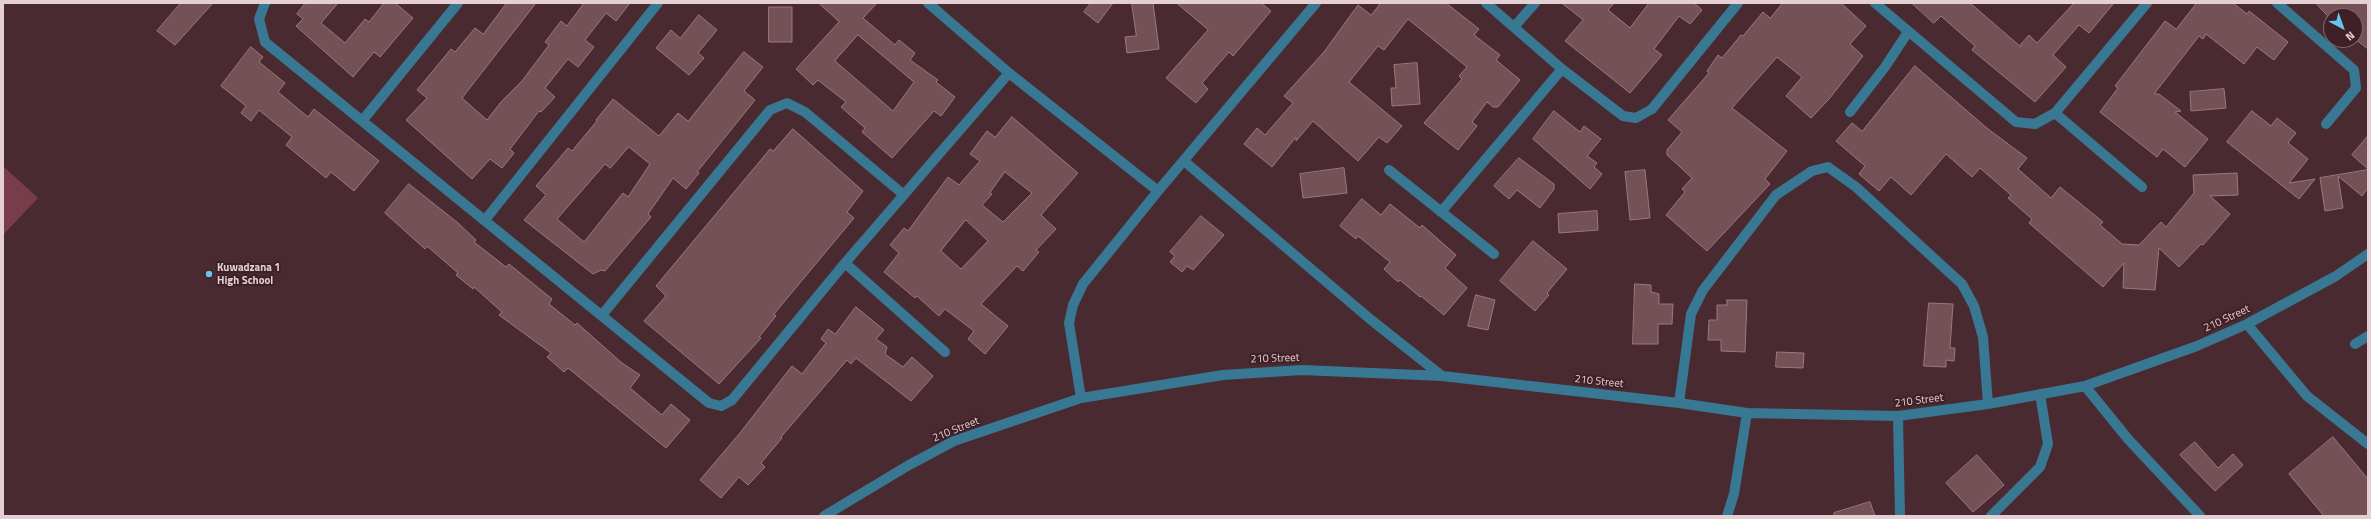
<!DOCTYPE html>
<html>
<head>
<meta charset="utf-8">
<style>
	body { margin:0 }
	#map { position:relative; width:2371px; height:519px; overflow:hidden; background:#4a2a31; font-family:"Titillium Web",sans-serif }
	canvas { display:block }
	.frame { position:absolute; inset:0; border:4px solid #e4cfd2; pointer-events:none }
	.north { position:absolute; left:2323px; top:8px; width:40px; height:40px; box-sizing:border-box; background:#3f2027; border:1px solid #81666b; border-radius:50%; rotate:139deg; font-size:11px; font-weight:700; line-height:16px; text-align:center; color:#e4cfd2 }
	.north::after { content:''; display:block; margin:auto; width:14px; height:18px; background:#65c5ee; clip-path:polygon(50% 0,100% 100%,50% 72%,0 100%) }
</style>
</head>
<body>
<div id="map">
<canvas width="2371" height="519"></canvas>
<div class="frame"></div>
<div class="north">N</div>
</div>
<script>
const g = document.querySelector('canvas').getContext('2d');
g.lineJoin = 'round';
function fill(path, color) {
  g.fillStyle = color;
  g.fill(path, 'evenodd');
}
function strokePath(path, color, width, dash) {
  g.strokeStyle = color;
  g.lineWidth = width;
  g.lineCap = dash ? 'butt' : 'round';
  g.setLineDash(dash || []);
  g.stroke(path);
}
function label(font, color, halo, rows, align = 'center') {
  g.font = font + ' "Titillium Web",sans-serif';
  g.lineWidth = 4;
  g.setLineDash([]);
  g.textBaseline = 'middle';
  g.strokeStyle = halo;
  g.fillStyle = color;
  for (const [text, x, y, turn = 0] of rows) {
    g.save();
    g.translate(x, y);
    g.rotate((+turn || 0) * Math.PI / 180);
    g.textAlign = isNaN(turn) ? turn : align;
    if (halo) g.strokeText(text, 0, 0);
    g.fillText(text, 0, 0);
    g.restore();
  }
}
fill(new Path2D(`
	M3 166 38 198 3 235Z`), '#783c4b');
const building = new Path2D(`
	M181 3H213L175 45 157 31Z
	M306 3H338L321 23 345 43 365 19 369 22 384 3H395L413 18 380 57 374 52 353 77 296 26 303 19 297 14Z
	M507 3H536L462 98 487 120 501 102 522 81 549 45 545 42 561 21 567 26 584 3H630L616 21 606 13 585 40 594 47 578 67 568 59 545 88 555 97 541 112 539 111 510 149 514 153 502 168 490 159 472 179 406 120 427 98 417 90 451 49 455 52 475 28 483 34Z
	M819 3H877L863 18 895 45 899 40 915 53 910 60 938 80 936 82 955 97 941 116 934 111 892 158 862 132 865 128 841 107 846 102 818 80 813 85 796 69 839 22ZM858 35 914 82 893 111 835 61Z
	M1091 3H1113L1098 23 1084 12Z
	M1132 3H1153L1159 49 1127 53 1125 37 1136 36Z
	M1177 3H1261L1271 11 1233 56 1229 52 1202 83 1208 89 1196 103 1166 78 1208 30Z
	M1381 3H1446L1479 29 1474 35 1500 55 1496 60 1520 80 1498 107H1493L1487 102 1472 122 1477 126 1458 150 1424 123 1462 79 1459 76 1467 67 1408 19 1384 50 1378 46 1349 82 1402 126 1387 143 1379 137 1358 161 1313 121 1296 141V137L1272 167 1244 144 1257 128 1265 135 1293 103 1284 96 1324 52 1358 5 1371 15Z
	M1562 3H1614L1608 10 1630 28 1649 3H1694L1702 10 1690 24 1679 16 1654 49 1662 55 1630 93 1565 41 1583 20Z
	M1783 3H1841L1866 26 1850 44 1863 56 1829 99 1811 118 1786 96 1802 77 1777 57 1732 108 1787 151 1765 179 1770 184 1707 251 1666 215 1685 192 1682 189 1692 178 1667 155V150L1682 132 1668 120 1709 73 1707 71 1718 55 1722 58 1741 35 1743 36 1763 12 1770 18Z
	M1912 3H1970L2021 47V44L2029 35 2037 43 2074 3H2114L2089 33 2079 25 2053 55 2066 67 2035 102 1972 50 1975 46 1941 16 1934 23Z
	M2197 3H2233L2247 14 2249 11 2288 42 2274 60 2257 47 2244 64 2206 34 2203 39 2199 36 2154 94H2159L2181 111 2175 112 2208 139 2185 167 2163 149 2157 157 2100 112 2118 88 2115 86 2165 21 2176 29Z
	M2316 3H2368V49L2355 39V16H2331V19Z
	M769 7H792V42H769Z
	M699 15 717 30 698 53 704 58 689 75 656 48 671 30 680 38Z
	M251 47 263 57 259 62 285 83 278 92 308 117 314 109 379 161 354 191 331 172 326 178 286 145 292 137 259 110 251 121 241 113 246 106 221 86Z
	M744 52 763 67 744 91 755 100 697 172 699 173 686 189 673 178 648 214 651 217 605 271 601 270 593 274 524 220 546 195 536 186 568 148 572 151 597 121 596 120 613 99 659 136 678 113 688 121ZM629 147 650 164 628 197 623 193 584 242 557 219 605 164 610 168Z
	M1417 63 1420 104 1392 106 1391 88H1396L1394 65Z
	M1915 66 1988 129 2027 158 2018 169 2051 198 2060 187 2103 222 2100 225 2122 244 2139 245 2161 222 2166 227 2194 193 2193 175 2237 173 2238 195 2210 196 2230 214 2203 245 2201 244 2179 267 2159 248 2155 290 2123 288 2124 263 2103 287 2029 223 2032 219 2008 198 2011 195 1980 168 1972 177 1946 154 1911 195 1891 177 1879 191 1859 174 1865 166 1836 141 1852 123 1862 131Z
	M2224 89 2226 108 2191 111 2190 92Z
	M1554 111 1580 132 1584 126 1601 139 1587 156 1597 163 1594 167 1602 174 1590 189 1533 139Z
	M2252 111 2271 126 2277 118 2296 133 2288 143 2308 159 2289 183 2315 179 2299 199 2227 142Z
	M1012 117 1078 173 1041 215 1056 229 1036 250 1039 252 1023 271 1017 266 981 304 1008 326 985 354 968 339 974 331 945 309 939 316 917 296 915 298 884 272 899 253 890 245 904 228 908 231 948 177 959 185 980 161 970 154 987 131 995 137ZM1005 172 1032 193 1003 222 982 205 992 194 990 193ZM966 220 988 241 961 269 941 251Z
	M793 129 863 191 847 212 854 218 774 314 776 316 759 337 761 338 719 384 644 321 666 296 656 286 770 149 773 151Z
	M2368 136V169L2352 155Z
	M1519 158 1554 184V189L1540 208 1517 190 1509 199 1494 186Z
	M1344 168 1347 193 1303 198 1300 174Z
	M1645 170 1650 218 1630 220 1625 172Z
	M2368 170V188L2362 196 2338 176 2343 208 2325 211 2320 178Z
	M409 184 458 223 476 240 474 242 506 267 509 264 552 299 549 304 575 325 577 323 622 363 640 375 630 388 662 415 671 404 690 420 666 448 568 368 564 372 547 357 551 353 499 315 502 312 474 287 473 289 456 275 458 273 427 246 425 249 385 213Z
	M1362 199 1381 215 1390 204 1420 228 1422 225 1456 255 1445 268 1467 288 1444 315 1421 296 1420 297 1400 280 1398 282 1384 269 1390 262 1358 236 1356 239 1340 226Z
	M1597 211 1598 230 1559 233 1558 214Z
	M1201 216 1224 235 1193 270 1187 266 1182 272 1170 262 1175 256 1170 252Z
	M1533 241 1567 269 1547 293 1549 295 1535 311 1500 281Z
	M1635 284 1651 285V292L1659 294V304H1673L1672 324H1658V344H1633Z
	M1476 295 1495 300 1488 330 1468 326Z
	M1727 300H1747L1745 352 1721 351V340H1708L1709 320H1717V305H1727Z
	M1929 303 1953 304 1950 348H1955L1954 361 1946 360V367L1924 366Z
	M856 307 884 330 876 339 887 347 885 354 903 367 912 357 933 376 911 401 856 358 851 364 847 360 781 437 782 438 761 463 765 467 748 485 739 477 721 498 700 480 740 433 792 366 802 374 826 343 821 339 828 329 835 334Z
	M1777 352 1804 353 1803 368 1776 367Z
	M2333 437 2368 479V516H2324L2289 474Z
	M2195 442 2218 468 2233 454 2243 465 2215 491 2180 455Z
	M1977 455 2004 485 1973 512 1946 483Z
	M1870 502 1875 516H1834V513Z`);
fill(building, '#745057');
strokePath(building, '#9d777e', 1);
strokePath(new Path2D(`
	M265 3 259 19 265 42 709 403 721 406 732 400 845 263 1009 73
	M928 3 1009 73 1158 191
	M1486 3 1562 69 1623 116 1636 118 1652 109 1738 3
	M1875 3 2016 122 2035 124 2055 113 2147 3
	M2277 3 2354 70 2356 88 2326 124
	M1514 27 1535 3
	M1850 112 1885 67 1908 32
	M2055 113 2142 187
	M362 121 458 3
	M1184 161 1370 319 1442 376
	M1389 170 1494 254
	M1441 212 1562 69
	M485 220 658 3
	M845 263 945 352
	M602 315 770 110 787 103 805 112 904 195
	M2247 324 2307 396 2368 444
	M2355 344 2368 336
	M2085 386 2128 439 2200 516
	M1081 398 1069 323 1073 305 1083 284 1158 191 1316 3
	M1679 403 1691 314 1703 290 1776 195 1812 171 1828 167 1856 187 1962 284 1974 306 1983 337 1988 404
	M1898 416 1900 516
	M824 516 909 465 954 441 1081 398 1223 375 1302 370 1442 376 1679 403 1747 413 1898 416 1988 404 2085 386 2197 346 2247 324 2336 276 2368 254
	M1727 516 1734 494 1747 413
	M1991 516 2040 467 2048 444 2040 394`), '#397893', 10);
for (const [x, y, r, color] of [
	[209,274,4,"#65c5ee"]
]) {
  const dot = new Path2D();
  dot.arc(x, y, r, 0, 2 * Math.PI);
  g.fillStyle = color;
  g.fill(dot);
  strokePath(dot, '#3f2027', 1.5);
}
label('bold 11px', '#e4cfd2', '#3f2027', [
	["Kuwadzana 1",217,268],
	["High School",217,281]
], 'left');
label('11px', '#e4cfd2', '#3f2027', [
	["210 Street",2227,319,-25],
	["210 Street",1275,359,-2],
	["210 Street",1599,382,6],
	["210 Street",1919,401,-7],
	["210 Street",956,430,-22]
]);
</script>
</body>
</html>
